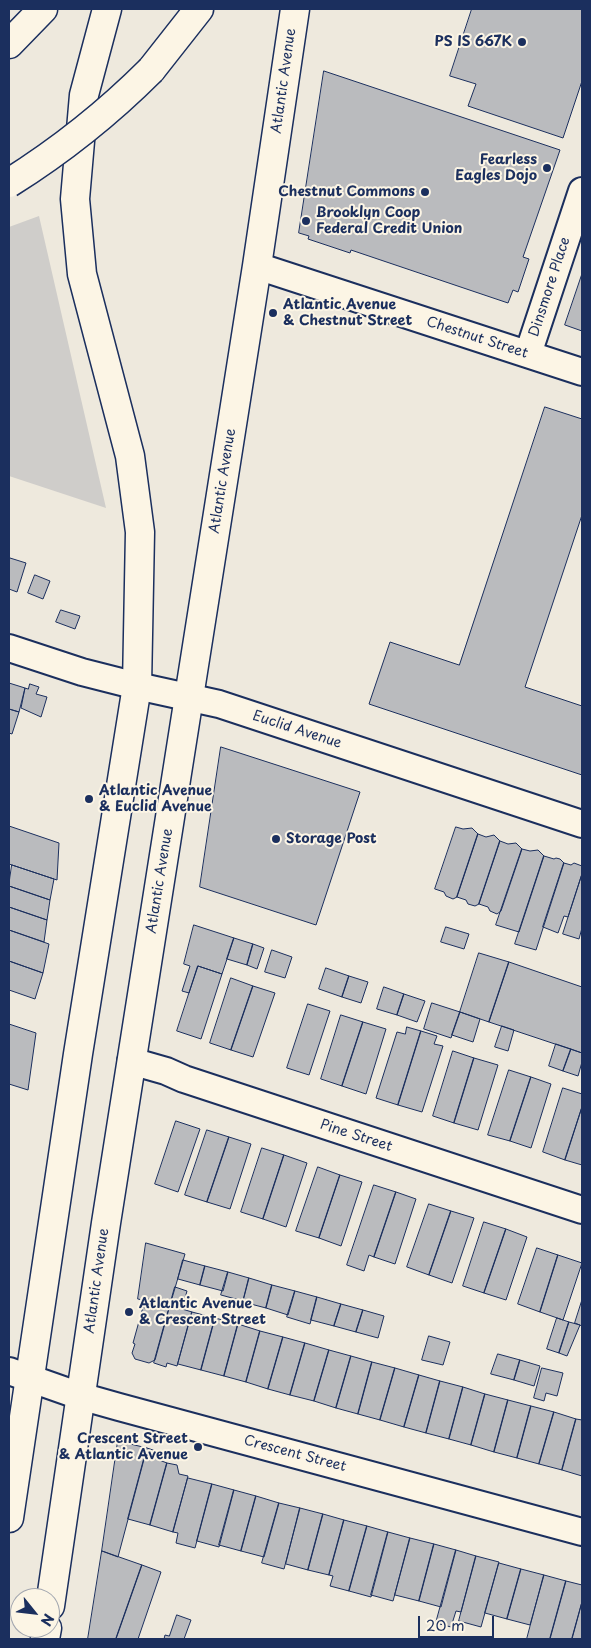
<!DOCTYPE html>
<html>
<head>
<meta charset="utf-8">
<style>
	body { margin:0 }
	#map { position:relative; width:591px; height:1648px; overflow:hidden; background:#eee9dd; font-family:"Playpen Sans",sans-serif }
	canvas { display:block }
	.frame { position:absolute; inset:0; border:10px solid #1b2f5e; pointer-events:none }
	.north { position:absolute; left:10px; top:1588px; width:50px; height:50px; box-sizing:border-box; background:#fcf5e5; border:1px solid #a2a6af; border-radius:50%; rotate:119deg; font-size:14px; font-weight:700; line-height:20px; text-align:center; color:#1b2f5e }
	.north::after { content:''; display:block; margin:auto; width:18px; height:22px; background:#1b2f5e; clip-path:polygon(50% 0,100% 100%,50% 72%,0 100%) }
	.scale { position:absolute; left:418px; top:1616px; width:76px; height:22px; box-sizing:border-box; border:2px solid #1b2f5e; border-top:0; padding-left:6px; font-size:15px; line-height:18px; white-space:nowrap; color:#1b2f5e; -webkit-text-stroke:4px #fcf5e5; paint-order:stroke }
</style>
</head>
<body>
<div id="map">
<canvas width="591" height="1648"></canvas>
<div class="frame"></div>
<div class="north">N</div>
<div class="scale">20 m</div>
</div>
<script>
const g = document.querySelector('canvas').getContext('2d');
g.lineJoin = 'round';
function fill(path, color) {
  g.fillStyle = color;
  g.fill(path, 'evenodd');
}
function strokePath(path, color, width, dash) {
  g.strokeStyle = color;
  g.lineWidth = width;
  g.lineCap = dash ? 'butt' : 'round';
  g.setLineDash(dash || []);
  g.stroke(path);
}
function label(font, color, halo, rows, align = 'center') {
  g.font = font + ' "Playpen Sans",sans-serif';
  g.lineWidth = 4;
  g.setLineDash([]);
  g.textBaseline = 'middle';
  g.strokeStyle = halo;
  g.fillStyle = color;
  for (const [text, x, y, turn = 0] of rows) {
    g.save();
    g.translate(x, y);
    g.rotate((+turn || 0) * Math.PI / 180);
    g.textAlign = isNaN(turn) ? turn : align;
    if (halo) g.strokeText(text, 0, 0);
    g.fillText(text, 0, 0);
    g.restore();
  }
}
fill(new Path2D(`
	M39 216 106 508 9 476V227Z`), '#cfcdca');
const building = new Path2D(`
	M472 9H582V81L563 138 468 106 476 84 450 76Z
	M324 71 560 150 523 257 529 259 518 292 513 290 508 303 351 250 350 253 308 239 309 236 299 233Z
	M582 274V331L565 325Z
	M545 407 582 419V515L525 687 582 706V775L369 704 390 642 459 665Z
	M10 558 26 563 17 592 9 589V563Z
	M35 575 50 581 43 599 28 593Z
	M61 610 80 616 75 629 56 622Z
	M9 683 25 688 19 712 9 709Z
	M30 684 39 687 36 694 47 697 41 717 21 708 25 688 28 689Z
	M9 709 19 712 12 734 9 733Z
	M221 747 360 792 316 925 200 887Z
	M9 826 59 843 57 880 9 864Z
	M456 827 463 829 472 828 478 834 457 897 453 899 446 896 444 892 435 889Z
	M478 834 486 837 494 835 500 841 479 904 475 906 468 904 466 900 457 897Z
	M500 841 508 844 516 843 522 849 501 911 497 914 490 911 488 907 479 904Z
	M522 849 530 851 538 850 544 856 519 932 496 925Z
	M544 856 554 859 556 858 560 859 564 863 536 950 515 944Z
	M564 863 571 865 574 863 582 866V874L568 917 564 916 558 933 543 927Z
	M12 865 54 879 50 900 9 886Z
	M582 874V928L579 939 563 934Z
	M9 886 50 900 47 920 9 907Z
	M9 907 47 920 44 942 9 930Z
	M194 925 234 938 222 974 198 966 189 993 182 991 190 966 184 964Z
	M446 927 469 934 464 949 441 942Z
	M9 930 49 944 43 973 9 961Z
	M234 938 253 944 247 965 227 959Z
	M253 944 264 948 257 969 247 965Z
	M272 950 292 957 285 978 265 972Z
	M479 953 509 962 489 1022 460 1012Z
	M9 961 43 973 35 999 9 990Z
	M509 962 582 987V1053L489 1022Z
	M198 966 222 974 201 1039 177 1031Z
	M326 968 349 976 342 997 319 989Z
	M349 976 368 982 361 1003 342 997Z
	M231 978 253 986 231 1050 210 1043Z
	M253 986 275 993 253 1057 231 1050Z
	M384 987 404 994 397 1015 377 1009Z
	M404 994 425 1001 417 1022 397 1015Z
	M432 1003 460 1012 451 1038 424 1029Z
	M308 1004 330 1011 309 1075 287 1068Z
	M460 1012 480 1019 473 1042 452 1035Z
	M341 1015 363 1022 342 1086 321 1079Z
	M363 1022 386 1029 366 1094 342 1086Z
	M9 1024 36 1033 28 1090 9 1084Z
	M502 1026 514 1030 508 1051 495 1047Z
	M407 1027 421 1031 398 1105 376 1098 397 1032 405 1034Z
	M421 1031 437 1036 434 1044 443 1046 422 1112 398 1105Z
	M556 1044 571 1049 563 1071 549 1066Z
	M571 1049 582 1053V1062L578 1076 563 1071Z
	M453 1051 474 1058 454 1123 433 1116Z
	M474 1058 498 1065 478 1130 454 1123Z
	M509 1070 531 1077 510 1141 488 1135Z
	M531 1077 551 1084 531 1148 510 1141Z
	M563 1088 582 1094V1107L565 1160 543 1152Z
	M582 1107V1165L565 1160Z
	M176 1121 200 1129 178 1192 155 1184Z
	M207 1130 229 1137 207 1202 185 1195Z
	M229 1137 251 1144 230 1209 207 1202Z
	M262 1148 284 1155 263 1219 241 1212Z
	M284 1155 307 1163 286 1227 263 1219Z
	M318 1167 340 1175 319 1238 296 1231Z
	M340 1175 362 1182 341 1246 319 1238Z
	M374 1185 396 1192 374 1257 369 1255 364 1271 347 1265Z
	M396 1192 416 1199 395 1264 374 1257Z
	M429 1204 451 1211 429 1275 407 1267Z
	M451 1211 474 1218 452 1283 429 1275Z
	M484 1222 506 1229 484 1293 463 1286Z
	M506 1229 527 1237 506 1300 484 1293Z
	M146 1243 185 1254 170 1305 147 1299 146 1301 138 1299Z
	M537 1248 558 1255 540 1312 518 1304Z
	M558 1255 582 1263 563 1320 540 1312Z
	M183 1260 205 1266 200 1285 178 1279Z
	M205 1266 228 1272 223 1291 200 1285Z
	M228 1272 249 1278 243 1301 221 1295Z
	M249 1278 272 1285 266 1308 243 1302Z
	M272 1285 295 1291 288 1315 266 1308Z
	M175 1287 187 1291 182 1309 192 1312 177 1366 167 1363 166 1367 154 1363Z
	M295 1291 317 1297 310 1324 287 1317Z
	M317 1297 341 1304 334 1326 311 1320Z
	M147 1299 170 1305 155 1360 149 1363 135 1359 132 1353 135 1344 133 1343 143 1307 145 1308Z
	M582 1300V1326L575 1323Z
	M341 1304 363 1310 356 1332 334 1326Z
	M363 1310 384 1316 378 1338 356 1332Z
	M192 1312 215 1318 201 1370 178 1364Z
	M215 1318 238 1324 224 1376 201 1370Z
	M557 1318 569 1322 559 1353 547 1349Z
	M569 1322 580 1325 567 1356 559 1353Z
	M238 1324 260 1331 246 1382 224 1376Z
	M260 1331 283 1337 268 1389 246 1382Z
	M429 1336 450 1342 443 1365 422 1360Z
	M283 1337 305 1343 290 1395 268 1389Z
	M305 1343 329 1350 314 1401 290 1395Z
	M329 1350 351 1356 336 1408 314 1401Z
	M498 1354 520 1360 514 1380 491 1374Z
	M351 1356 372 1362 358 1414 336 1408Z
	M520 1360 540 1366 534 1386 514 1380Z
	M372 1362 395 1368 380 1420 358 1414Z
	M395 1368 419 1375 404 1427 380 1420Z
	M542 1368 563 1373 557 1396 546 1393 544 1401 534 1398Z
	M419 1375 440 1381 426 1433 404 1427Z
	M440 1381 463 1387 449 1439 426 1433Z
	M463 1387 485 1394 471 1445 449 1439Z
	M485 1394 508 1400 494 1452 471 1445Z
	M508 1400 531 1406 517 1458 494 1452Z
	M531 1406 554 1412 539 1464 517 1458Z
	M554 1412 576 1419 562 1470 539 1464Z
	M576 1419 582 1420V1476L562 1470Z
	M118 1441 147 1448 118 1557 102 1551Z
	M147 1448 156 1451 159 1460 167 1463 150 1525 128 1519Z
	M167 1463 177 1465 179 1474 188 1476 173 1532 150 1525Z
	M188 1478 212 1484 195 1548 176 1543 178 1533 173 1532Z
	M212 1484 234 1490 219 1547 197 1541Z
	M234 1490 256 1496 241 1551 219 1545Z
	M256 1496 279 1503 264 1557 241 1551Z
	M279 1503 300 1508 284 1569 262 1563Z
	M300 1508 323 1514 308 1570 286 1564Z
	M323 1514 344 1520 329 1575 308 1570Z
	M344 1520 367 1526 349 1591 330 1586 333 1576 329 1575Z
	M367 1526 388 1532 371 1597 349 1591Z
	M388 1532 410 1538 393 1601 371 1595Z
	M410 1538 434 1544 419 1601 395 1595Z
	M434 1544 456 1550 441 1607 419 1601Z
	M456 1550 476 1556 461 1612 456 1611 451 1627 436 1623Z
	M102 1551 142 1565 116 1639H88Z
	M476 1556 499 1562 481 1627 459 1621Z
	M499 1563 521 1569 507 1619 485 1613Z
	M142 1565 161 1572 138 1639H116Z
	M521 1569 544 1575 530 1625 507 1619Z
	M544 1575 566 1581 550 1639H527Z
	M566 1581 582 1585V1602L572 1639H550Z
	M582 1602V1639H572Z
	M177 1615 191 1620 184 1639H164L165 1635 169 1636Z`);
fill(building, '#babbbe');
strokePath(building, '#1b2f5e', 1);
const minor = new Path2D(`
	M257 266 582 372
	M528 354 582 191
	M9 648 82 672 137 686 219 704 582 824
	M131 1061 166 1071 184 1079 582 1210
	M9 1371 80 1396 119 1407 582 1532`);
const primary = new Path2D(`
	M9 44 43 9
	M151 70 199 9
	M9 1518 78 1054 137 686 140 532 130 456 82 274 75 199 84 95 107 9
	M50 1606 106 1223 257 266 295 9
	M45 1639 47 1628`);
strokePath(minor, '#1b2f5e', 30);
strokePath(primary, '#1b2f5e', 31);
strokePath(minor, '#fcf5e5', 26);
strokePath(primary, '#fcf5e5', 28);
const primaryBridge = new Path2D(`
	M9 183C60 151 108 113 151 70`);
strokePath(primaryBridge, '#1b2f5e', 31, []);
strokePath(primaryBridge, '#fcf5e5', 28);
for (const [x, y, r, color] of [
	[522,42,5,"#1b2f5e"],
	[547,168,5,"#1b2f5e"],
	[425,192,5,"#1b2f5e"],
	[306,221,5,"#1b2f5e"],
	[273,313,5,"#1b2f5e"],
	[89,799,5,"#1b2f5e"],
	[276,839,5,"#1b2f5e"],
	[129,1312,5,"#1b2f5e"],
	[198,1447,5,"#1b2f5e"]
]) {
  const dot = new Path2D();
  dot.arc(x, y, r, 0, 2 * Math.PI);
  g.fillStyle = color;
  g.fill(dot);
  strokePath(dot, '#fcf5e5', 2);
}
label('bold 14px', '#1b2f5e', '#fcf5e5', [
	["PS IS 667K",512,42,"right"],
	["Fearless",537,160,"right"],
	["Eagles Dojo",537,176,"right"],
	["Chestnut Commons",415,192,"right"],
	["Brooklyn Coop",316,213],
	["Federal Credit Union",316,229],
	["Atlantic Avenue",283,305],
	["& Chestnut Street",283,321],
	["Atlantic Avenue",99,791],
	["& Euclid Avenue",99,807],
	["Storage Post",286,839],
	["Atlantic Avenue",139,1304],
	["& Crescent Street",139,1320],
	["Crescent Street",188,1439,"right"],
	["& Atlantic Avenue",188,1455,"right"]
], 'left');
label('14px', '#1b2f5e', '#fcf5e5', [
	["Atlantic Avenue",284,81,-82],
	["Dinsmore Place",550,287,-72],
	["Chestnut Street",477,338,18],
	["Atlantic Avenue",223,481,-81],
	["Euclid Avenue",297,730,18],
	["Atlantic Avenue",160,881,-81],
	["Pine Street",356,1136,18],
	["Atlantic Avenue",97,1281,-82],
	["Crescent Street",295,1454,15]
]);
</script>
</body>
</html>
